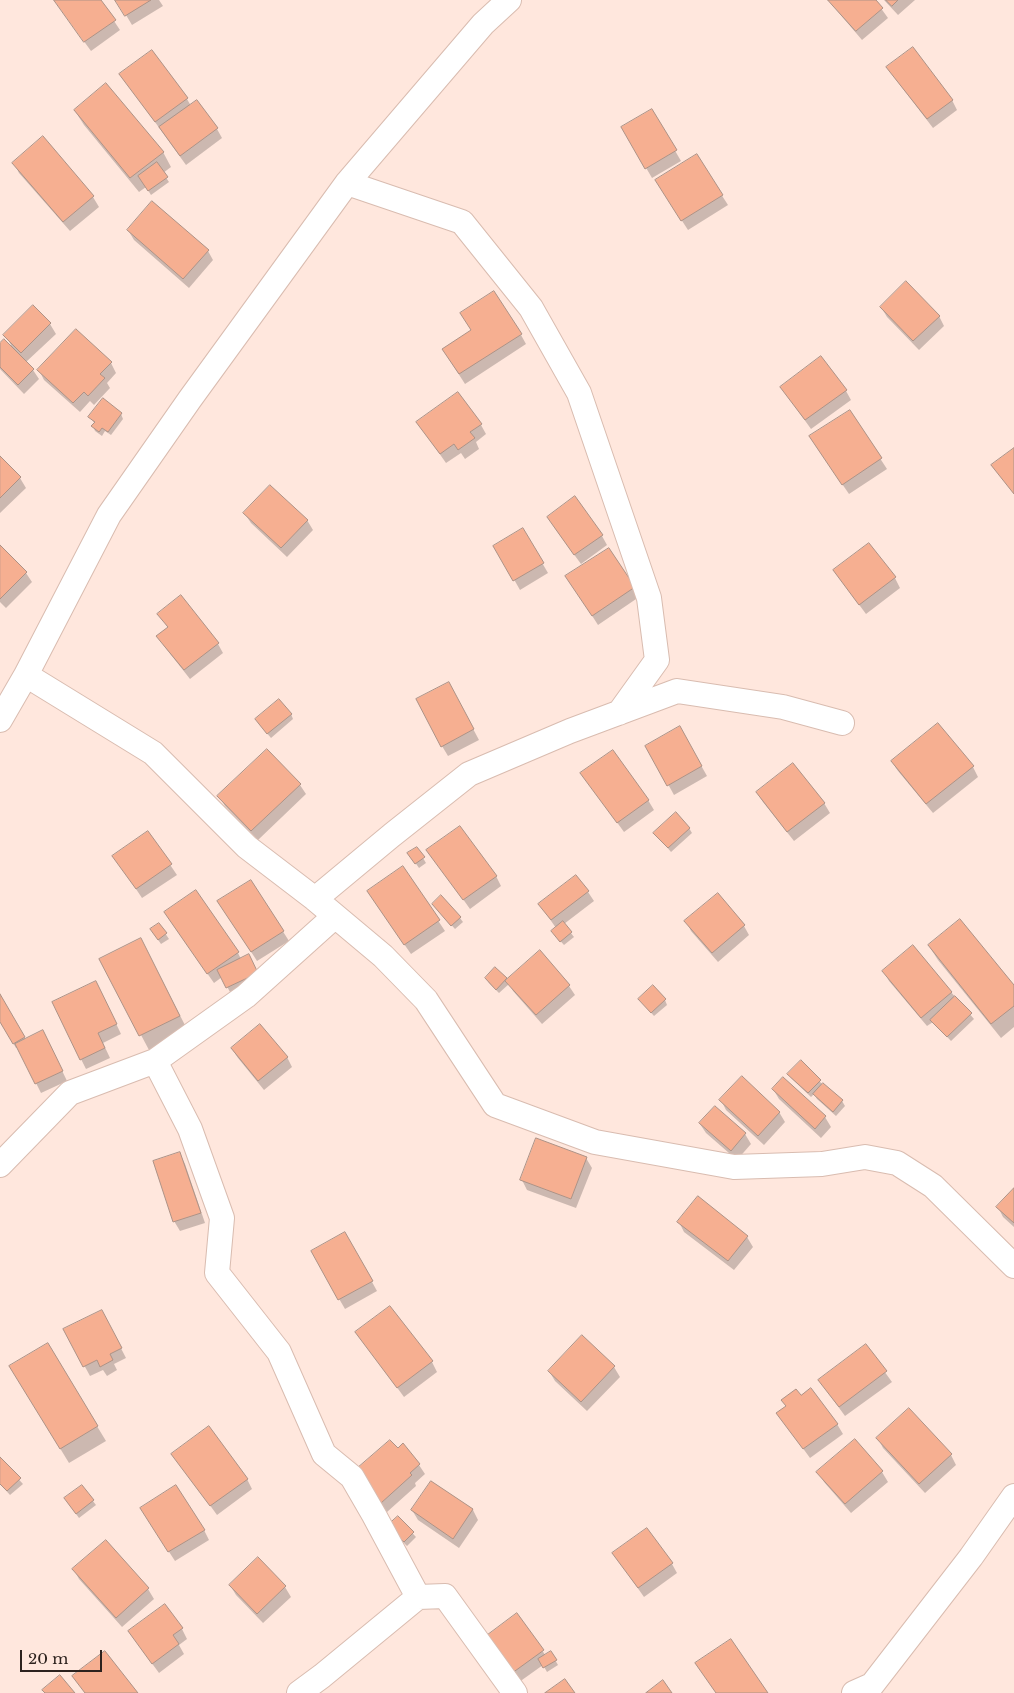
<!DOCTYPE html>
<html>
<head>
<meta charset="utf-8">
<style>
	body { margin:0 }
	#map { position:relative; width:1014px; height:1693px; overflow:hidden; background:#ffe7dd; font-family:"Libre Baskerville",serif }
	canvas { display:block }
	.scale { position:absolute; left:20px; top:1650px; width:82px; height:22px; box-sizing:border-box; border:2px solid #2d221e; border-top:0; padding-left:6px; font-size:15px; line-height:18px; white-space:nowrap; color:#2d221e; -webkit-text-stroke:4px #ffe7dd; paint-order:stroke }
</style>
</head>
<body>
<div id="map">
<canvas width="1014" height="1693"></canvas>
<div class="scale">20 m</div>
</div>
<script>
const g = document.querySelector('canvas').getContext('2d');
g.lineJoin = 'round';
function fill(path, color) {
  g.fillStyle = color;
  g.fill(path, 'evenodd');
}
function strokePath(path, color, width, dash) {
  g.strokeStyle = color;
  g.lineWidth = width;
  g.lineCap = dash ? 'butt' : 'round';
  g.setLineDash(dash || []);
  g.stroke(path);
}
fill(new Path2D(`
	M54 0H100L120 30 91 51Z
	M117 0H159L163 6 132 25Z
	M828 0H875L888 18 862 40Z
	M884 0H915L898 15Z
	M888 67 952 100 957 110 933 128 894 77Z
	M121 75 187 99 191 106 217 129 222 138 186 165Z
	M75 111 163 152 171 167 163 173 169 182 151 195 146 187 139 192 84 125Z
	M652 111 681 161 652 178 623 128Z
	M42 138 93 197 99 207 70 231 19 173 14 163Z
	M696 155 728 205 688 230 662 190Z
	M128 230 208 251 213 260 189 288 134 240Z
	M881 307 939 316 944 326 919 350 887 317Z
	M50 324 56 334 26 362 33 370 39 379 24 394 0 369V345H11L5 335Z
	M521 335 526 344 465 384 449 359Z
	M111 363 116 373 107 383 110 388 94 405 90 401 80 412 44 380 39 370Z
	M781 387 846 391 851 400 811 429Z
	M849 411 887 469 849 494 816 446Z
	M121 414 123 419 111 435 105 431 102 436 95 431 93 426 95 424 90 417Z
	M418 423 481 425 486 434 476 442 479 449 465 459 461 453 446 463Z
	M0 458 20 478 26 488 0 513Z
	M245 514 307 520 313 530 287 557 251 523Z
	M554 527 602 536 607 545 581 564Z
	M523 530 548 573 520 590 495 546Z
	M868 544 895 578 900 588 866 614 834 571Z
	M0 547 26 573 32 582 6 608 0 602Z
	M608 549 639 597 598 625 573 586Z
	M159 614 218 644 223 653 190 679 164 646 158 636 168 628Z
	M454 693 479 740 448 756 442 746Z
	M291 714 293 719 271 738 259 724Z
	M680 728 707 776 674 795 647 746Z
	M892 762 973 767 978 777 933 813 898 771Z
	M582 774 648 800 654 810 624 832Z
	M300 785 306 794 258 840 225 806 219 796Z
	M757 793 824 803 830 813 794 841 763 802Z
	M689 828 692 833 671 852 655 833Z
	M148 832 177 875 142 898 114 856Z
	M417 848 426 863 419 868 412 858Z
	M428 850 496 876 501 886 470 909Z
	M403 868 445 931 411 954 374 901Z
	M251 881 289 941 257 961 225 911Z
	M588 892 594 901 564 924 574 937 564 945 555 935 556 928 540 905Z
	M436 908 460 918 463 922 455 929Z
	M686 921 744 926 749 935 718 962 691 931Z
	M171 922 238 953 241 959 260 978 230 992 222 977 214 983Z
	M159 924 169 939 161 944 154 934Z
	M929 946 1014 987V1027L1001 1038 938 960Z
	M149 955 188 1031 149 1050 101 960Z
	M495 969 507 981 569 986 575 995 542 1024 513 991 509 984 499 993 489 983 486 978Z
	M884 971 951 992 974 1019 951 1041 933 1022 927 1026 889 981Z
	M101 992 121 1034 103 1043 110 1058 86 1069 81 1059Z
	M0 997 26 1040 48 1041 67 1081 41 1093 18 1047 16 1048 0 1020Z
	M639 999 665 1000 667 1005 654 1016Z
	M232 1049 287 1057 292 1067 264 1090 238 1058Z
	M801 1062 822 1084 842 1101 845 1106 836 1116 817 1099 814 1094 811 1097 791 1078 789 1074Z
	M783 1079 825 1117 831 1127 821 1138 779 1099 773 1089Z
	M721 1100 779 1112 785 1122 764 1145 726 1110Z
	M700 1124 745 1134 751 1144 737 1160 706 1133Z
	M180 1154 185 1164 205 1223 180 1231 174 1221Z
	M586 1158 592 1168 576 1208 527 1190 522 1180Z
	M1014 1189V1227L1003 1217 998 1207Z
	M679 1222 747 1237 753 1247 734 1270 684 1232Z
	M345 1233 377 1291 345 1309 312 1252Z
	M107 1321 126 1358 114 1364 117 1370 107 1376 103 1370 90 1376 65 1330Z
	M357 1333 432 1362 437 1372 404 1397Z
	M582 1337 614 1367 620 1377 587 1411 555 1381 549 1371Z
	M48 1345 106 1441 69 1463 19 1381Z
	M866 1346 892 1382 845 1416 826 1390Z
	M801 1397 837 1424 843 1434 810 1458 778 1414Z
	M878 1438 951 1455 956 1465 925 1493 883 1448Z
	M402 1445 419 1465 425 1474 415 1483 416 1486 387 1512 361 1482Z
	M173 1454 247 1479 252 1489 217 1515Z
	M0 1459 23 1484 10 1495 0 1484Z
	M818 1472H882L888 1482 851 1513 824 1482Z
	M431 1482 473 1510 478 1520 459 1548 418 1520 412 1510Z
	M82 1487 96 1505 79 1518 68 1503Z
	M147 1518 204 1530 209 1540 175 1561Z
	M398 1518 416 1537 407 1546 392 1531Z
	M106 1542 148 1589 154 1599 122 1627 79 1579 74 1570Z
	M613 1553 672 1564 677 1573 644 1597Z
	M230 1585 285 1587 291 1597 263 1623 236 1595Z
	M517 1615 546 1656 551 1653 558 1665 547 1672 543 1665 515 1685 488 1650Z
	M182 1629 187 1639 179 1645 184 1654 159 1673 129 1632Z`), '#0003');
const building = new Path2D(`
	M54 0H101L116 20 84 42Z
	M115 0H151L125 16Z
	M828 0H876L883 8 856 31Z
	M886 0H898L892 6Z
	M913 47 953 100 927 119 886 67Z
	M152 50 188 98 155 122 119 74Z
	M106 83 164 152 130 178 74 110Z
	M197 100 218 128 180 156 159 127Z
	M652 109 677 150 645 169 621 127Z
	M43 136 94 196 63 222 12 163Z
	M697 154 723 195 681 221 655 180Z
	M157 162 168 177 148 191 138 176Z
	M152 201 209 250 183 279 127 230Z
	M906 281 940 316 913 341 880 307Z
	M494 291 522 334 459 374 442 349 471 330 460 313Z
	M33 305 51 323 21 353 3 335Z
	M76 329 112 362 100 374 105 378 88 396 84 392 73 403 37 370Z
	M4 339 34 369 18 385 0 367V343Z
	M821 356 847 390 805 420 780 387Z
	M458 392 482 424 470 432 475 438 458 450 454 444 440 454 416 422Z
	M103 398 122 413 108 432 102 428 99 432 91 426 95 422 88 417Z
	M850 410 882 458 842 485 809 436Z
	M1014 448V494L991 465Z
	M0 456 21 477 0 498Z
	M270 485 308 520 281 548 243 513Z
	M575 496 603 535 574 555 547 517Z
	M523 528 544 563 513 581 493 546Z
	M869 543 896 577 859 605 833 570Z
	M0 545 27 572 0 599Z
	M609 548 635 587 592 616 565 576Z
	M181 595 219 643 184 670 156 636 168 627 157 614Z
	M449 682 474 729 441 747 416 699Z
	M279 699 292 714 267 734 255 719Z
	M938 723 974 766 926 804 891 761Z
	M680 726 702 766 667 786 645 746Z
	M267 749 301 784 251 831 217 796Z
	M613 750 649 800 617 823 580 773Z
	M793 763 825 803 787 832 756 792Z
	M676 812 690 828 668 848 653 833Z
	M460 826 497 876 463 900 426 850Z
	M148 831 172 864 136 889 112 856Z
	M417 847 425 857 415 864 407 853Z
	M403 866 440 920 404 945 367 891Z
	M576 875 589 891 551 920 538 904Z
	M251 880 284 931 251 952 217 901Z
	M196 890 239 952 207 974 164 912Z
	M718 893 745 925 712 953 684 921Z
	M441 895 461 917 451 926 432 904Z
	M960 919 1014 985V1006L991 1024 928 945Z
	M563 921 572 932 560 942 551 931Z
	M159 923 167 933 158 940 150 929Z
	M141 938 180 1016 139 1036 99 959Z
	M913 945 952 992 921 1018 882 971Z
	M540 950 570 985 536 1015 505 981Z
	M249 954 258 973 226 988 217 970Z
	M495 967 507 978 496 990 485 978Z
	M96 981 117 1024 98 1033 105 1048 80 1060 52 1002Z
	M653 985 666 999 651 1013 638 999Z
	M0 994 25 1037 13 1044 0 1022Z
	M955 996 972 1013 947 1037 930 1020Z
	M260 1024 288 1057 258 1081 231 1048Z
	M43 1030 63 1071 35 1084 15 1044Z
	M801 1060 821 1080 808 1093 787 1074Z
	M742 1076 780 1112 758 1136 719 1100Z
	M783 1077 826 1116 815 1129 772 1089Z
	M823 1083 843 1100 833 1112 813 1094Z
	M715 1106 746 1133 731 1151 699 1123Z
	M536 1138 587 1157 571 1199 520 1180Z
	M180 1152 201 1213 173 1222 153 1161Z
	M1014 1188V1223L996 1207Z
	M698 1196 748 1236 728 1261 677 1222Z
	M345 1232 373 1281 338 1300 311 1251Z
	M390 1306 433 1361 397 1388 355 1332Z
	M102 1310 122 1348 110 1354 113 1360 100 1367 97 1360 83 1367 63 1329Z
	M582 1335 615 1366 581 1402 548 1371Z
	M48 1343 98 1426 60 1449 9 1366Z
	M866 1344 887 1371 839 1407 818 1380Z
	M811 1388 838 1424 803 1449 776 1413 786 1406 781 1400 796 1389 801 1395Z
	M909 1408 952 1454 919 1484 876 1438Z
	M209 1426 248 1479 210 1506 171 1454Z
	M855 1439 883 1471 845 1504 816 1472Z
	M390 1440 398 1448 403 1443 420 1464 410 1473 412 1475 381 1503 353 1472Z
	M0 1457 21 1478 7 1491 0 1484Z
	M431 1481 473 1509 453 1539 411 1510Z
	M82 1485 94 1500 76 1514 64 1498Z
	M176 1485 205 1530 168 1552 140 1508Z
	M398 1516 414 1532 404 1542 387 1526Z
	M647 1528 673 1563 638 1588 612 1553Z
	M106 1540 149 1588 116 1618 72 1569Z
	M258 1557 286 1586 257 1614 229 1585Z
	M165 1604 183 1628 173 1635 179 1644 152 1664 128 1631Z
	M517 1613 544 1650 508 1676 481 1640Z
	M731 1639 768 1693H716L695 1663Z
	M105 1651 138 1693H85L72 1676Z
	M551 1651 557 1660 543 1668 538 1659Z
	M60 1675 75 1693H45L42 1690Z
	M565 1679 575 1693H545Z
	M663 1680 672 1693H646Z`);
fill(building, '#f6af91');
strokePath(building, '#ad9286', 1);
const street = new Path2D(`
	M347 183 462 222 531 308 579 393 649 598 657 660 619 713
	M26 675 153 753 247 847 315 899 383 956 426 1000 495 1105 595 1142 734 1167 822 1164 865 1157 897 1163 933 1186 1014 1266
	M0 720 26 675 109 515 190 399 347 183 483 24 509 0
	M315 899 392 835 469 774 570 731 677 691 783 707 842 723
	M155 1061 190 1129 222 1218 217 1273 279 1352 324 1454 352 1477 374 1515 418 1597
	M0 1165 70 1093 155 1061 246 996 335 916
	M299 1693 322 1676 418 1597 445 1596 515 1693
	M854 1693 872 1685 971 1557 1014 1496`);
strokePath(street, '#d9bcb0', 26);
strokePath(street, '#fff', 24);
</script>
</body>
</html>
